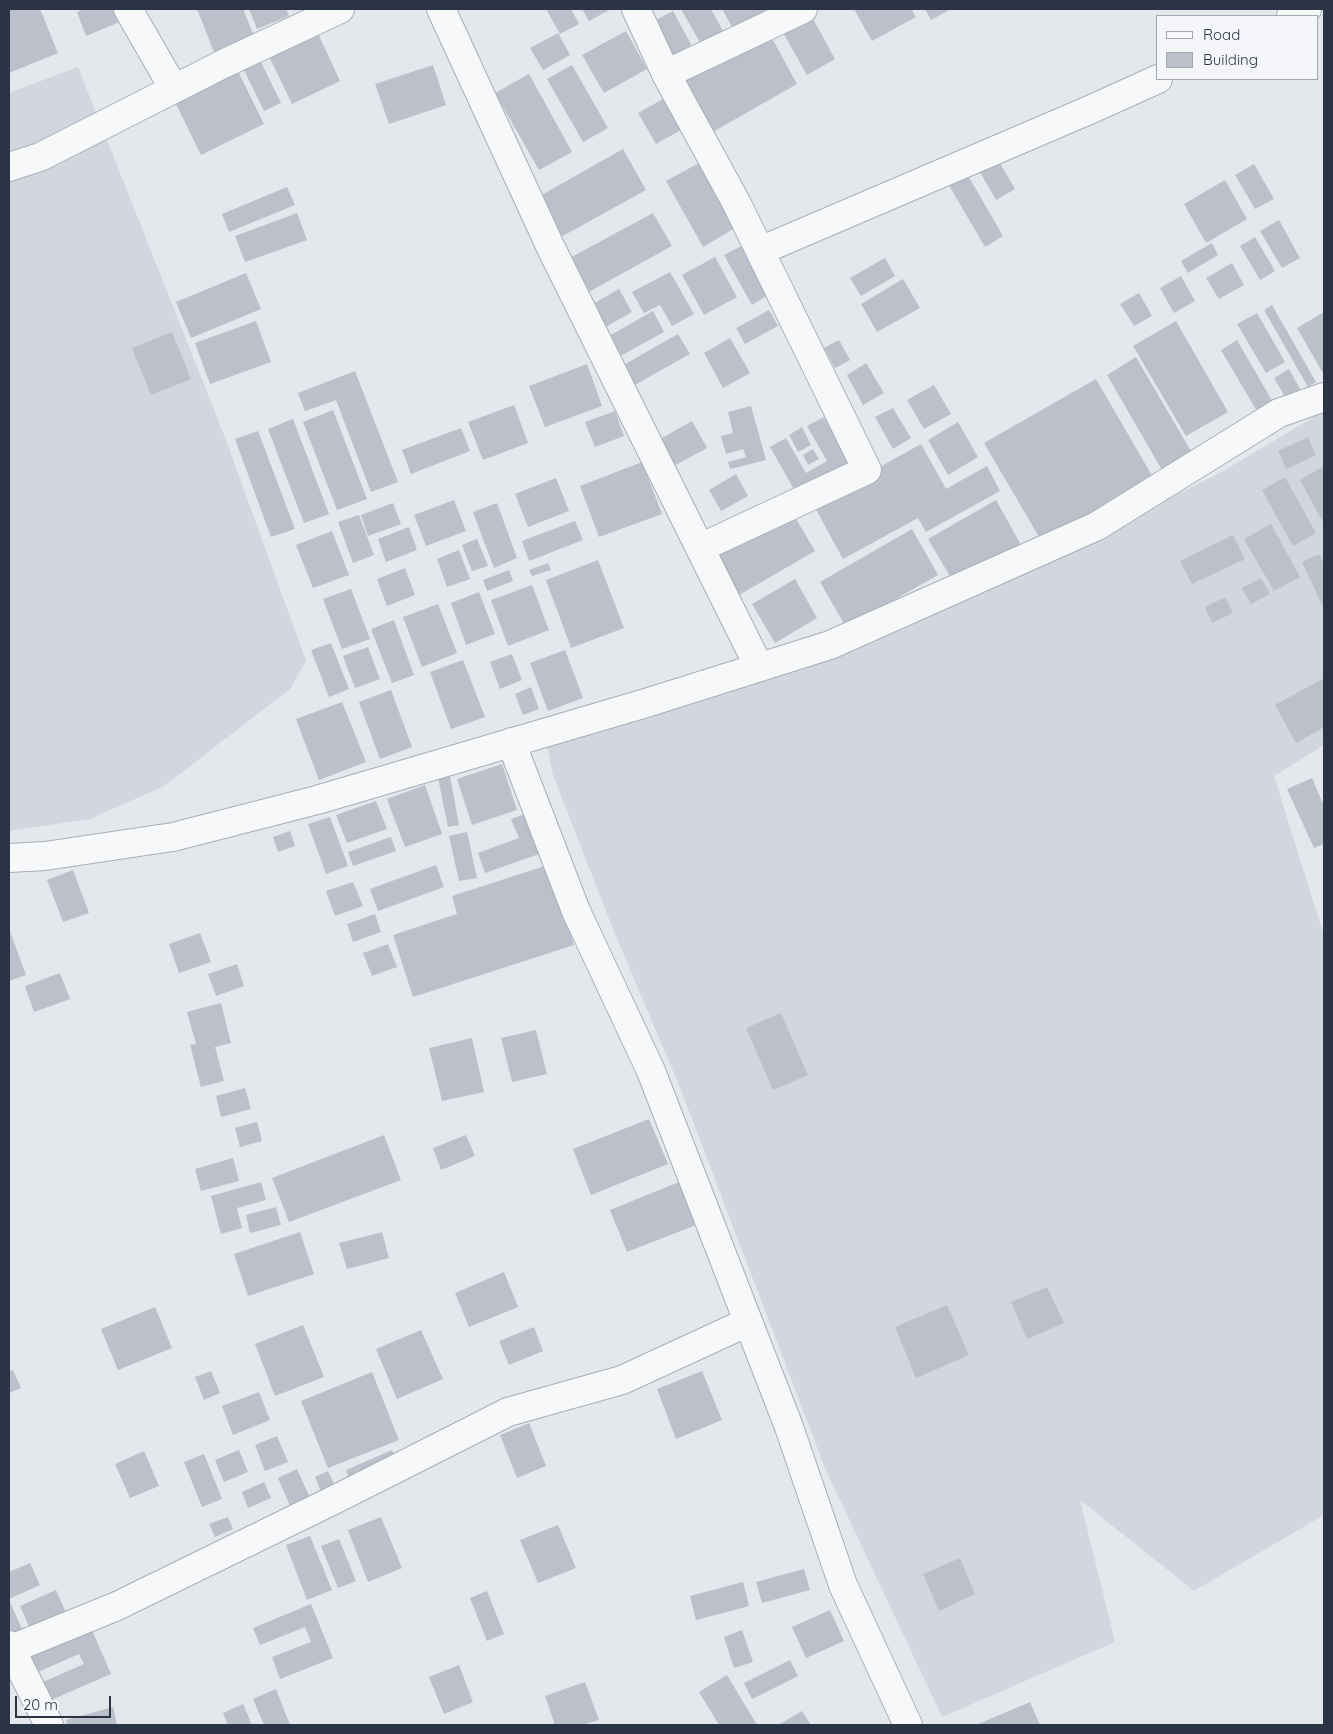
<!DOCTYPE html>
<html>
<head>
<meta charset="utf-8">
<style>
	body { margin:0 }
	#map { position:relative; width:1333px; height:1734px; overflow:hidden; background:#e4e7ec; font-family:Quicksand,sans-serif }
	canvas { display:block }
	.frame { position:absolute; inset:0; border:10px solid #2b3445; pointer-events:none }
	.legend { position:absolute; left:1156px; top:15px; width:162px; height:65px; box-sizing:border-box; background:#f4f6f9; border:1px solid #a4a8b1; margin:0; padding:6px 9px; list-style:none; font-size:15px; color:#2b3445 }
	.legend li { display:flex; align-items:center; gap:10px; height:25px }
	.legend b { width:25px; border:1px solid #a4a8b1 }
	.scale { position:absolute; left:15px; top:1696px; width:96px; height:22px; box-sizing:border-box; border:2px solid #2b3445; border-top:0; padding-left:6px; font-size:15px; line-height:18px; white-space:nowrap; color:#2b3445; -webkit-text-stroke:4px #f4f6f9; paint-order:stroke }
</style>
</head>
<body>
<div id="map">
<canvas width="1333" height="1734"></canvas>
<div class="frame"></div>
<ul class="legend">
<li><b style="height:6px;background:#f7f8fa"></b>Road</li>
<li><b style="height:14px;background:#bbc0ca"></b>Building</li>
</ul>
<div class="scale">20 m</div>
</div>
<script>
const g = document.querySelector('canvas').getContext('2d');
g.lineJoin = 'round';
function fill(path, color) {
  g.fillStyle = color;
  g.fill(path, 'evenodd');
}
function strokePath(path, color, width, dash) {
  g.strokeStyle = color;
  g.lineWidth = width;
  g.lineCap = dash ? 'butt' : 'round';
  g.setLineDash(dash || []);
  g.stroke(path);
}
fill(new Path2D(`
	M78 67 226 440 306 661 290 689 164 786 90 819 9 831V93Z
	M1324 411V745L1274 776 1324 936V1515L1194 1591 1080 1500 1115 1642 942 1717 825 1468 679 1085 615 934 553 775 543 724 814 661 1055 555 1218 474Z`), '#d2d6de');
fill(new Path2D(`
	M9 9H40L58 53 9 73Z
	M84 9H123L127 19 86 36 77 12Z
	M197 9H243L254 36 214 52Z
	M249 9H286L289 16 257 29Z
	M546 9H571L579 24 560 34Z
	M582 9H611L589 21Z
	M681 9H711L724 33 702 46Z
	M722 9H776L735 32Z
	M854 9H911L916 17 872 41Z
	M925 9H951L931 20Z
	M673 11 694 50 672 62 650 23Z
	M811 15 835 59 807 75 782 31Z
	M316 29 340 81 292 104 267 52Z
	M626 31 647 69 604 93 582 55Z
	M768 31 797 84 711 133 681 79Z
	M558 33 570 55 543 70 530 48Z
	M258 56 281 103 264 111 241 64Z
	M433 65 446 105 389 124 375 84Z
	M572 65 608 128 583 142 547 79Z
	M237 69 264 124 201 155 174 100Z
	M529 74 572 152 539 170 495 93Z
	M663 99 681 130 656 144 638 113Z
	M623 149 646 190 561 237 538 197Z
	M995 155 1015 189 996 200 976 165Z
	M699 163 735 228 703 247 666 181Z
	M1254 164 1274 199 1255 209 1235 175Z
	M966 172 1003 236 985 247 947 182Z
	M1225 180 1247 219 1206 243 1184 204Z
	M287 187 295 205 229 232 222 214Z
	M297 213 307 240 245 262 235 236Z
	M653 213 672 246 585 294 566 260Z
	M1279 220 1300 258 1282 268 1260 231Z
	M1255 237 1275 271 1260 280 1240 246Z
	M1212 243 1218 255 1188 273 1181 261Z
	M743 245 770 294 752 305 724 255Z
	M715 257 737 297 704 315 682 275Z
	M885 258 895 276 861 296 850 278Z
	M1232 263 1244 285 1219 299 1206 278Z
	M670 272 694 314 672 326 660 305 644 313 632 292Z
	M246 273 261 309 191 338 176 302Z
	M1181 276 1195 301 1174 313 1160 288Z
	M903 279 920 308 877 332 861 304Z
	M619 289 632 312 597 332 584 309Z
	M1139 293 1152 316 1134 326 1120 304Z
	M1272 305 1316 382 1308 387 1264 310Z
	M769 310 778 326 745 344 736 328Z
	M653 311 664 332 615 359 604 339Z
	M1324 312V375L1297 328Z
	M1257 313 1285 362 1266 373 1237 324Z
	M256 321 271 362 210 384 195 343Z
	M1176 321 1228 412 1186 436 1133 346Z
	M172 332 191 379 151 395 132 348Z
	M678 334 690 354 631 387 620 367Z
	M730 338 750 373 723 388 704 353Z
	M839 340 850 360 835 368 824 348Z
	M1237 340 1274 404 1258 413 1221 350Z
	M1136 357 1192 453 1162 470 1107 375Z
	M866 363 884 393 863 405 847 375Z
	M587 364 602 406 545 427 529 386Z
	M1289 369 1303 394 1288 402 1274 378Z
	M355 371 398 482 371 492 336 400 305 411 298 393Z
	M1096 379 1154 479 1042 542 984 443Z
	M934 385 951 414 924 429 907 400Z
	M514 405 528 443 483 460 468 422Z
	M751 406 766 460 730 469 728 462 746 457 743 449 726 454 721 436 733 433 728 412Z
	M893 408 911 438 893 449 875 417Z
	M333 410 367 499 337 510 303 422Z
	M615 411 624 436 595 447 585 422Z
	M824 417 853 470 800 500 770 447 786 438 806 473 827 461 807 426Z
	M293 419 329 514 304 523 268 429Z
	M692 421 707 448 670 468 655 442Z
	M958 422 978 457 948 475 928 440Z
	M802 427 811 445 798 452 789 435Z
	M461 428 470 451 411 474 402 450Z
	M258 431 295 529 271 537 235 439Z
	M1308 437 1316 455 1286 469 1278 451Z
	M921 444 946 489 987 466 1000 491 926 532 918 518 843 559 813 504Z
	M813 449 819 459 808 465 803 455Z
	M642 462 662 514 599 537 580 486Z
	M1324 466V524L1300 480Z
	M736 474 748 496 721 511 709 490Z
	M1285 477 1316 533 1293 546 1262 490Z
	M556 478 569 511 528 527 515 494Z
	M454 500 466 531 426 546 414 515Z
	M996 500 1021 545 954 583 928 539Z
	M393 503 401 524 368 536 361 515Z
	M497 503 517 558 494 568 473 512Z
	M792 512 815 551 739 595 716 555Z
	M359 515 374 555 353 563 338 522Z
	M575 521 583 540 529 561 522 541Z
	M1271 524 1300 577 1274 591 1244 539Z
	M409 527 417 550 386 562 378 539Z
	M912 529 938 575 846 627 820 582Z
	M332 531 349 575 313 588 296 545Z
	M1233 535 1245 559 1192 584 1180 561Z
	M477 539 488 566 472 571 462 545Z
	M459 550 470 579 447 587 437 559Z
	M1319 554 1324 564V609L1302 562Z
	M598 560 624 628 571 648 546 580Z
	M548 563 551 570 532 576 529 570Z
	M405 568 415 595 387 606 377 579Z
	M509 570 513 581 487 591 483 580Z
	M1261 578 1270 594 1251 604 1242 588Z
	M795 579 817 618 775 643 752 604Z
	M532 585 549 630 508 646 491 600Z
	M351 589 370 639 342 649 323 599Z
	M479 592 495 634 466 645 451 603Z
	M1225 597 1233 613 1212 623 1205 607Z
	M438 604 457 653 422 667 403 617Z
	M394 620 414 675 392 683 371 629Z
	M331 643 349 689 329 697 311 650Z
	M368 647 380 679 355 688 343 656Z
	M565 650 583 698 548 711 530 663Z
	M512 654 522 680 500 689 490 662Z
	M463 660 485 717 451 729 430 672Z
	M1324 678V727L1296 743 1275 705Z
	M531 687 539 709 523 715 515 694Z
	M391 690 412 747 380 759 359 702Z
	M342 702 366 762 319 780 296 719Z
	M502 764 517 810 472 825 457 779Z
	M450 776 459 825 448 827 438 778Z
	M1312 778 1324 806V844L1314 848 1287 789Z
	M425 785 442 834 405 847 387 799Z
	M376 801 387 829 347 843 336 815Z
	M528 813 542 853 485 873 478 853 519 838 511 819Z
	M330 817 348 866 326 874 308 824Z
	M290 831 295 846 278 852 273 837Z
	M467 832 477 878 459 881 449 836Z
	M391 837 396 851 353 866 348 852Z
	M436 865 444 887 378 911 370 889Z
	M548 865 574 945 413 997 393 935 457 914 452 896Z
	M73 870 89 913 63 922 47 880Z
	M353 882 363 906 335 916 326 891Z
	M375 914 381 932 353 942 347 924Z
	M9 929 26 975 9 981Z
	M200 933 211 962 179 973 169 944Z
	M388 944 397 967 372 976 363 953Z
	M237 964 244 986 216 996 208 974Z
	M60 973 70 999 34 1012 25 986Z
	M221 1003 231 1043 215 1047 224 1081 201 1087 190 1045 196 1044 187 1012Z
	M781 1013 808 1075 773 1090 746 1028Z
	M536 1030 547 1074 512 1082 501 1038Z
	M472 1038 484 1092 442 1101 429 1048Z
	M245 1088 251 1109 221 1117 216 1096Z
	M649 1119 668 1164 591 1195 573 1149Z
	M257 1122 262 1141 240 1147 235 1128Z
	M384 1135 401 1180 289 1222 272 1178Z
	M466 1135 475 1156 441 1170 433 1148Z
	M233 1158 239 1181 201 1191 195 1169Z
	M684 1180 701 1223 627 1252 610 1210Z
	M261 1182 266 1200 237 1208 242 1228 221 1234 211 1196Z
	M276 1207 281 1225 250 1233 246 1215Z
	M300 1232 314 1274 248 1296 234 1254Z
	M382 1232 389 1258 347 1269 339 1243Z
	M504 1272 518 1307 469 1327 455 1293Z
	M1047 1287 1064 1323 1027 1339 1011 1302Z
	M947 1305 969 1355 916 1378 895 1327Z
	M155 1307 172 1348 118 1370 101 1329Z
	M303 1325 324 1377 275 1396 255 1344Z
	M534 1327 543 1351 509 1365 499 1341Z
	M421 1330 443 1379 397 1399 376 1349Z
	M13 1370 21 1388 9 1393V1371Z
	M211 1371 220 1393 204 1400 195 1377Z
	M702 1371 722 1420 676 1439 657 1389Z
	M372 1372 399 1440 328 1468 301 1401Z
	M259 1392 270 1420 233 1435 222 1406Z
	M529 1423 546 1466 517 1478 500 1435Z
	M277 1436 288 1462 265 1471 255 1445Z
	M239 1450 248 1472 224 1482 215 1460Z
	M392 1450 398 1463 351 1483 346 1470Z
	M144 1451 159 1486 130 1498 115 1464Z
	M204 1454 222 1499 202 1507 184 1462Z
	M297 1469 311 1500 291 1508 278 1478Z
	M328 1471 336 1488 322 1494 315 1477Z
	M264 1482 271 1498 248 1508 242 1492Z
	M228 1517 233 1529 215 1537 209 1524Z
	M381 1517 402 1568 368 1582 348 1530Z
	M558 1525 576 1568 538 1583 520 1540Z
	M310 1536 332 1590 307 1600 286 1545Z
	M339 1539 356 1581 338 1588 321 1546Z
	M960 1558 975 1594 939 1611 923 1574Z
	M30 1563 40 1585 9 1599V1572Z
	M804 1569 810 1590 762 1603 756 1582Z
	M743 1582 749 1606 696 1620 690 1596Z
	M56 1590 67 1615 31 1631 20 1606Z
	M487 1591 504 1634 487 1641 470 1598Z
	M9 1600 22 1629 9 1635Z
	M311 1604 333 1658 280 1679 272 1657 311 1642 305 1627 260 1645 253 1628Z
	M830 1610 844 1641 806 1658 792 1627Z
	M91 1628 111 1674 51 1700 43 1682 84 1664 79 1654 29 1676 21 1659Z
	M742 1630 753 1662 734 1668 724 1637Z
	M790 1660 798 1676 752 1699 744 1683Z
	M459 1665 473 1702 444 1714 429 1677Z
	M727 1675 757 1725H719L699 1692Z
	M585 1682 599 1720 583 1725H555L545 1696Z
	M276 1689 290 1725H264L253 1699Z
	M1030 1702 1040 1725H976Z
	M243 1704 252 1725H228L223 1713Z
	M113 1707 117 1725H67L66 1720Z
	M802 1711 811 1725H778Z`), '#bbc0ca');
const minor = new Path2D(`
	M128 9 174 89
	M441 9 551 248 759 667
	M636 9 666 74 737 204 867 470 700 548
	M1291 16 1307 9
	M666 74 803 9
	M9 167 40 157 223 64 340 9
	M760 251 1094 108 1158 79
	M511 742 576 911 651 1071 789 1427 843 1585 908 1725
	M9 858 45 856 173 837 317 800 646 703 830 645 1097 526 1279 413 1324 397
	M9 1645 49 1725
	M9 1650 117 1606 338 1498 508 1412 622 1380 748 1322`);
strokePath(minor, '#a9aeb7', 30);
strokePath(minor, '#f7f8fa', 28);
</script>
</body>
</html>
